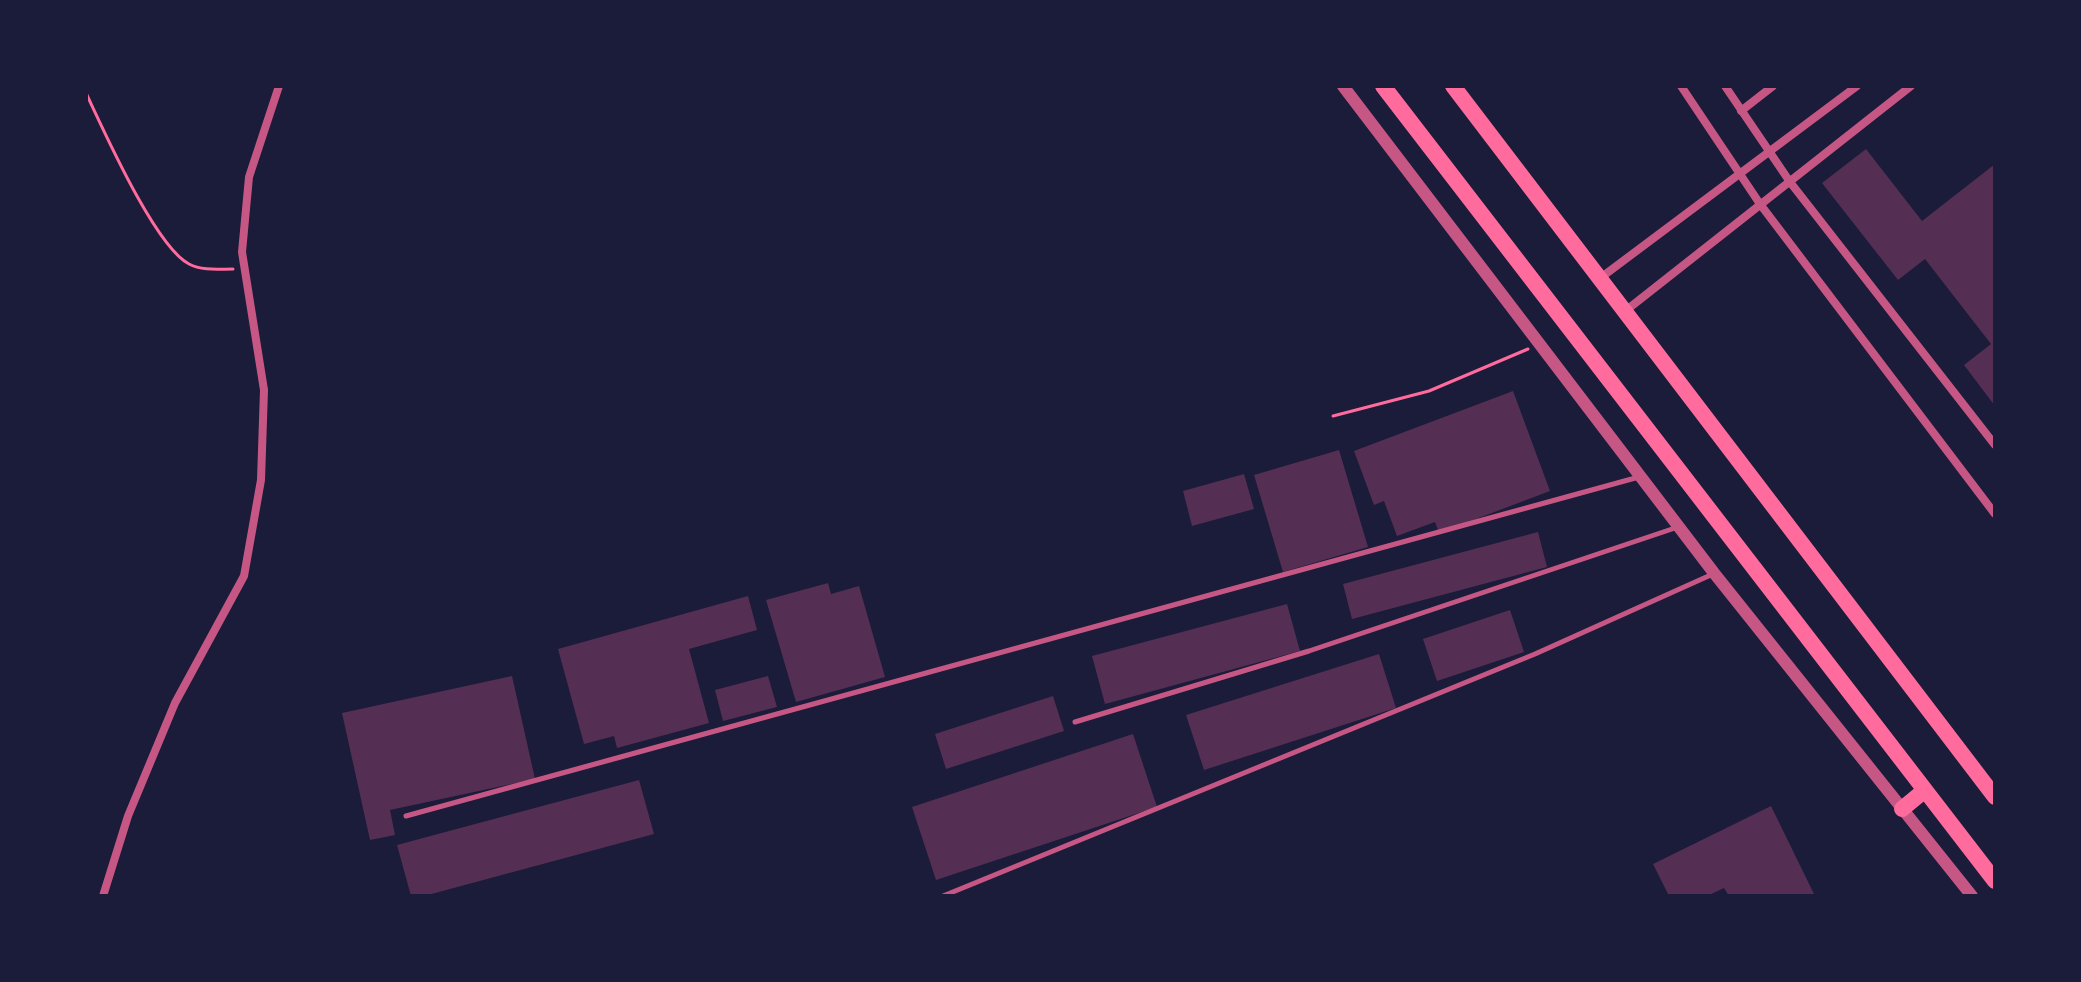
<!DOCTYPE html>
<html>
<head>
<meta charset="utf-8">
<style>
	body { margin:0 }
	#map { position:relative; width:2081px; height:982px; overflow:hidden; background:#1b1b3a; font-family:"Public Sans",sans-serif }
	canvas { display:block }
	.frame { position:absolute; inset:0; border:88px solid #1b1b3a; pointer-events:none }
</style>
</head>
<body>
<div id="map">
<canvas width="2081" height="982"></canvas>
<div class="frame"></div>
</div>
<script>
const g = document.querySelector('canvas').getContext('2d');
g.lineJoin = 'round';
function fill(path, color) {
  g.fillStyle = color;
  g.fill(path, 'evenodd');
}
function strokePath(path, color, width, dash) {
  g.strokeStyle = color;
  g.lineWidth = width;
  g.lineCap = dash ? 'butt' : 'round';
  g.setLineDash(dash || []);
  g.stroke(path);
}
fill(new Path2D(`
	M1866 149 1922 221 1995 164V406L1964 365 1991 344 1925 259 1898 280 1822 183Z
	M1513 391 1550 491 1439 533 1435 522 1397 536 1384 501 1374 505 1354 451Z
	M1339 450 1368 547 1283 572 1254 475Z
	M1244 474 1254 509 1192 526 1183 491Z
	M1538 532 1547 567 1352 619 1343 584Z
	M828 583 831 594 859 586 885 677 796 702 766 600Z
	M748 596 757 630 689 649 709 723 617 748 614 736 584 744 558 649Z
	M1287 604 1300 651 1105 704 1092 656Z
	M1510 610 1524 652 1437 681 1423 639Z
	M1379 654 1396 708 1204 770 1186 715Z
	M512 676 535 779 390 810 395 835 370 840 342 713Z
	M768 676 777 707 723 721 715 690Z
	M1053 696 1064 731 946 769 935 734Z
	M1133 734 1157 807 936 880 912 807Z
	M639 780 654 834 424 896H411L397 845Z
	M1771 806 1815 896H1729L1724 888 1707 896H1669L1653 864Z`), '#542f53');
strokePath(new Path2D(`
	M86 93C104 131 155 246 189 264 202 271 219 269 233 269
	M1333 416 1429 391 1528 349`), '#ff6b9d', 3);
strokePath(new Path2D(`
	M1075 722 1309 651 1678 527
	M406 816 1639 477
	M943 896 1535 654 1713 574`), '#c65784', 5);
strokePath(new Path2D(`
	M1681 86 1760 204 1995 514
	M1725 86 1790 182 1995 445
	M1741 111 1773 86
	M1599 279 1857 86
	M1624 312 1911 86
	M103 896 128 816 175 703 244 576 261 480 264 390 242 252 249 177 279 86`), '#c65784', 8);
strokePath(new Path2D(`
	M1343 86 1714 573 1972 896`), '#c65784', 12);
strokePath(new Path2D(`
	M1383 86 1995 881
	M1453 86 1995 797
	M1902 809 1925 790`), '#ff6b9d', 16);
</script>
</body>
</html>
